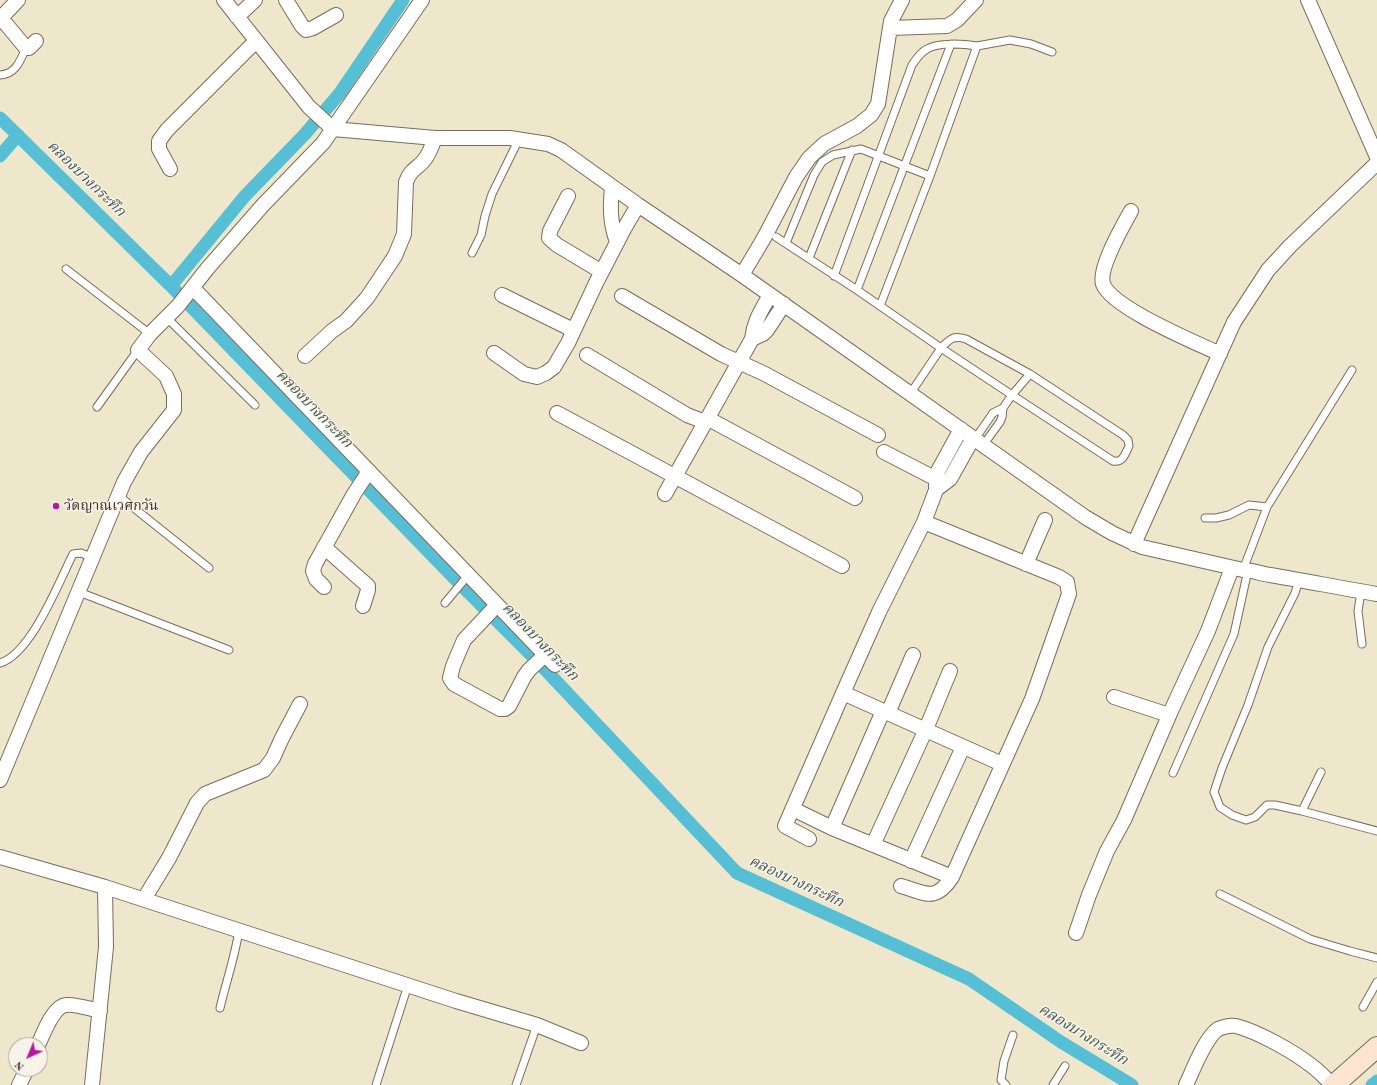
<!DOCTYPE html>
<html>
<head>
<meta charset="utf-8">
<style>
	body { margin:0 }
	#map { position:relative; width:1377px; height:1085px; overflow:hidden; background:#eee7cb; font-family:"Old Standard TT",serif }
	canvas { display:block }
	.north { position:absolute; left:8px; top:1037px; width:40px; height:40px; box-sizing:border-box; background:#f7f3e8; border:1px solid #aca397; border-radius:50%; rotate:224deg; font-size:11px; font-weight:700; line-height:16px; text-align:center; color:#3b2a1e }
	.north::after { content:''; display:block; margin:auto; width:14px; height:18px; background:#b5179e; clip-path:polygon(50% 0,100% 100%,50% 72%,0 100%) }
</style>
</head>
<body>
<div id="map">
<canvas width="1377" height="1085"></canvas>
<div class="north">N</div>
</div>
<script>
const g = document.querySelector('canvas').getContext('2d');
g.lineJoin = 'round';
function strokePath(path, color, width, dash) {
  g.strokeStyle = color;
  g.lineWidth = width;
  g.lineCap = dash ? 'butt' : 'round';
  g.setLineDash(dash || []);
  g.stroke(path);
}
function label(font, color, halo, rows, align = 'center') {
  g.font = font + ' "Old Standard TT","Noto Serif Thai",serif';
  g.lineWidth = 3;
  g.setLineDash([]);
  g.textBaseline = 'middle';
  g.strokeStyle = halo;
  g.fillStyle = color;
  for (const [text, x, y, turn = 0] of rows) {
    g.save();
    g.translate(x, y);
    g.rotate((+turn || 0) * Math.PI / 180);
    g.textAlign = isNaN(turn) ? turn : align;
    if (halo) g.strokeText(text, 0, 0);
    g.fillText(text, 0, 0);
    g.restore();
  }
}
strokePath(new Path2D(`
	M0 118 171 286 453 577 539 663 737 873 969 979 1061 1042 1132 1085
	M0 156 18 135
	M171 286 244 197 305 134 340 93 403 0
	M1372 1085 1377 1081`), '#57bfd5', 13);
const service = new Path2D(`
	M0 75C16 74 20 61 26 48
	M776 237 857 290 941 348 910 394
	M786 243 814 175 822 162 833 155 861 149 930 176
	M472 253 481 235 485 216 492 194 519 139
	M809 258 852 150
	M66 269 150 334
	M834 276 912 65C916 59 921 52 927 49 938 42 965 44 977 46
	M857 290 951 44
	M880 306 930 176 977 46 1010 40 1031 44 1052 52
	M166 317 255 405
	M97 407 138 350
	M975 439 993 413 1003 408
	M984 444 1000 422 1002 417 1003 408 1012 395 941 348C950 339 953 335 966 339L1030 374 1123 435 1128 440 1129 446C1125 454 1123 463 1113 461L1012 395 1030 374
	M119 496 209 568
	M1205 518H1216L1229 515 1249 505 1267 507
	M1243 570 1267 507 1352 370
	M1299 580 1295 593 1268 647 1248 705 1222 768 1214 792 1220 807 1232 815 1246 820 1255 817 1267 805H1275L1302 811 1377 831
	M79 592 229 650
	M1361 592 1358 611 1362 644
	M445 603 465 579 467 574
	M0 663C31 654 59 582 73 554L81 553 93 558
	M1173 773 1234 634 1248 570
	M1302 811 1321 772
	M1220 894 1310 939 1350 951 1377 958
	M1363 1007 1377 982
	M220 1008C226 982 235 957 239 930
	M376 1085 408 985
	M516 1085 537 1025
	M1006 1085 1001 1080 1004 1061 1013 1035
	M1053 1085 1065 1066`);
const minor = new Path2D(`
	M224 0 309 107 333 129 435 138H510L548 144 561 150 638 205 742 275 1085 517 1112 533 1142 547 1243 570C1252 570 1261 574 1270 575 1306 581 1341 588 1377 594
	M286 0 302 26 306 30 313 28 336 15
	M1308 0 1377 157
	M237 17 255 0
	M1 18 26 48H29L36 41
	M0 19 18 0
	M890 28 947 26 957 20 976 0
	M170 169 159 149V141L167 130 256 41
	M612 187C610 207 610 223 617 242
	M568 196 550 231 549 238 557 245 602 272
	M1131 211C1123 226 1098 268 1103 284 1112 308 1195 342 1220 354
	M742 275 764 238 796 177 809 158 824 144 857 126 871 115 878 104 891 21 902 0
	M193 288 555 665
	M502 295 573 330
	M622 296 721 354 763 373 878 435
	M752 339 763 334 767 330 784 304
	M494 353 524 374 537 377 546 373 554 367 568 343 596 283 624 229 638 205
	M587 355 687 415 705 422
	M305 356 332 331 346 321 367 298 395 256 404 234 406 182C411 168 418 169 425 159 430 153 432 145 435 138
	M557 413 842 566
	M707 418 855 498
	M884 452 944 483
	M938 488 950 479 973 438
	M665 494 752 339C754 321 761 311 770 295
	M1134 544 1234 322 1268 270 1290 246 1377 163
	M324 547 368 586V590L363 606
	M1026 564 1045 520
	M324 587 316 579 313 571 315 564 354 494 369 471
	M497 605 464 640 453 666 450 678 454 684 500 709H505L509 706 524 677 529 670 545 655
	M843 693 1002 764
	M1114 697 1169 715
	M888 713 913 655
	M0 780 124 482 141 452 174 410V394L166 376 138 350 150 334 178 306 207 269 263 205 323 143 422 0
	M793 809 832 828 952 877 1032 699 1069 594 1067 582 1059 577 924 522
	M832 828 883 711
	M809 839 785 826 843 693 879 612 924 522 936 490V479L938 471 961 429
	M873 845 926 729 950 671
	M0 857 105 887 456 1001 537 1025 581 1043
	M911 861 963 747
	M901 886C926 893 935 903 952 877
	M144 899 169 858 197 803 205 794 264 770 273 758 282 738 300 704
	M1076 933 1089 895 1107 851 1124 820 1171 711 1208 631 1232 568
	M38 1045C43 1035 53 1006 66 1005 73 1004 92 1009 100 1011
	M19 1085 27 1069
	M92 1085 106 947 105 887
	M1186 1085C1193 1070 1205 1038 1218 1029 1223 1027 1231 1025 1236 1026 1259 1032 1294 1052 1312 1066 1320 1072 1326 1079 1333 1085`);
const secondary = new Path2D(`
	M1334 1085 1377 1047`);
strokePath(service, '#7a6c5b', 9);
strokePath(minor, '#7a6c5b', 16);
strokePath(secondary, '#7a6c5b', 22);
strokePath(service, '#fff', 7);
strokePath(minor, '#fff', 14);
strokePath(secondary, '#fde4d1', 20);
for (const [x, y, r, color] of [
	[56,506,4,"#b5179e"]
]) {
  const dot = new Path2D();
  dot.arc(x, y, r, 0, 2 * Math.PI);
  g.fillStyle = color;
  g.fill(dot);
  strokePath(dot, '#f7f3e8', 1.5);
}
label('14px', '#3b2a1e', '#f7f3e8', [
	["วัดญาณเวศกวัน",64,506]
], 'left');
label('italic 15px', '#435755', '#f7f3e8', [
	["คลองบางกระทึก",86,179,44],
	["คลองบางกระทึก",314,409,46],
	["คลองบางกระทึก",540,642,46],
	["คลองบางกระทึก",796,882,25],
	["คลองบางกระทึก",1083,1035,32]
]);
</script>
</body>
</html>
